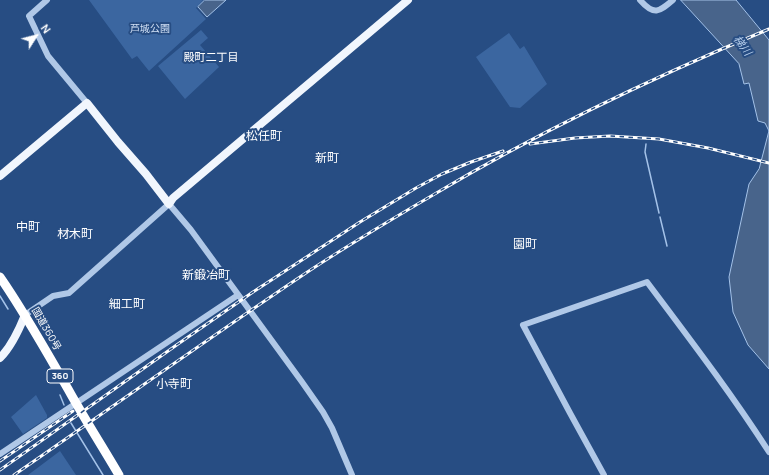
<!DOCTYPE html>
<html>
<head>
<meta charset="utf-8">
<style>
	body { margin:0 }
	#map { position:relative; width:769px; height:475px; overflow:hidden; background:#274d83; font-family:Manrope,sans-serif }
	canvas { display:block }
	.north { position:absolute; left:16px; top:16px; width:40px; height:40px; -webkit-text-stroke:3px #274d83; paint-order:stroke; rotate:54deg; font-size:11px; font-weight:700; line-height:16px; text-align:center; color:#fff }
	.north::after { content:''; display:block; margin:auto; width:14px; height:18px; background:#fff; clip-path:polygon(50% 0,100% 100%,50% 72%,0 100%) }
</style>
</head>
<body>
<div id="map">
<canvas width="769" height="475"></canvas>
<div class="north">N</div>
</div>
<script>
const g = document.querySelector('canvas').getContext('2d');
g.lineJoin = 'round';
function fill(path, color) {
  g.fillStyle = color;
  g.fill(path, 'evenodd');
}
function strokePath(path, color, width, dash) {
  g.strokeStyle = color;
  g.lineWidth = width;
  g.lineCap = dash ? 'butt' : 'round';
  g.setLineDash(dash || []);
  g.stroke(path);
}
function label(font, color, halo, rows, align = 'center') {
  g.font = font + ' Manrope,"Noto Sans JP",sans-serif';
  g.lineWidth = 4;
  g.setLineDash([]);
  g.textBaseline = 'middle';
  g.strokeStyle = halo;
  g.fillStyle = color;
  for (const [text, x, y, turn = 0] of rows) {
    g.save();
    g.translate(x, y);
    g.rotate((+turn || 0) * Math.PI / 180);
    g.textAlign = isNaN(turn) ? turn : align;
    if (halo) g.strokeText(text, 0, 0);
    g.fillText(text, 0, 0);
    g.restore();
  }
}
fill(new Path2D(`
	M89 0H203L196 8 206 19 149 71 137 56 132 59Z
	M201 30 208 38 200 45 219 67 185 99 158 66Z
	M509 33 520 49 524 46 547 84 520 108 510 107 476 57Z
	M36 395 47 415V418L23 434 11 417Z
	M60 451 76 475H28Z`), '#3b66a0');
const water = new Path2D(`
	M205 0H226L207 17 198 7Z
	M681 0H736L769 40V131L765 123 758 121 749 83 744 84 739 64Z
	M769 131V369L748 345 733 312 729 277 749 184 759 169Z`);
fill(water, '#48648b');
strokePath(water, '#a4c2e8', 1);
strokePath(new Path2D(`
	M646 144 645 152 659 213
	M660 217 667 246
	M0 296 8 309
	M60 395 64 405
	M71 423 103 475`), '#a4c2e8', 1.5);
strokePath(new Path2D(`
	M47 0 29 16 48 56 87 103
	M640 0C654 16 659 12 673 0
	M25 315 53 296 69 293 169 204 191 230 302 382 323 412 332 428 352 475
	M0 454 238 295
	M604 475 570 413 523 325 647 282C689 338 731 393 769 452`), '#b0c8e7', 6);
strokePath(new Path2D(`
	M0 176 87 103 118 142 146 174 169 204 173 198 408 0
	M0 358C11 347 19 330 25 315`), '#f1f6fd', 8);
strokePath(new Path2D(`
	M0 277C25 313 46 351 68 389 84 418 102 446 119 475`), '#fff', 9);
const rail = new Path2D(`
	M530 144 575 138 610 136 659 139 708 148 769 163
	M0 461 73 411
	M0 470 178 344 253 292 360 222 416 188 442 174 471 162 503 151
	M14 475C108 410 202 343 297 279 341 249 387 222 433 195 540 131 654 77 769 29`);
strokePath(rail, '#fff', 3);
strokePath(rail, '#274d83', 1.5, [4.5]);
for (const [x, y, w] of [
	[60,376,26]
]) {
  const box = new Path2D();
  box.roundRect(x - w / 2, y - 7, w, 14, 3);
  g.fillStyle = '#274d83';
  g.fill(box);
  strokePath(box, '#fff', 1);
}
label('bold 9px', '#fff', null, [
	["360",60,376]
]);
label('10px', '#d3e2f6', '#274d83', [
	["芦城公園",150,29]
]);
label('10px', '#fff', '#274d83', [
	["国道360号",46,329,60]
]);
label('italic 11px', '#bbd2ef', '#274d83', [
	["梯川",742,46,53]
]);
label('11px', '#fff', '#274d83', [
	["殿町二丁目",211,58]
]);
label('12px', '#fff', '#274d83', [
	["松任町",264,137],
	["新町",327,159],
	["中町",28,228],
	["材木町",75,235],
	["園町",525,245],
	["新鍛冶町",206,276],
	["細工町",127,305],
	["小寺町",174,385]
]);
</script>
</body>
</html>
